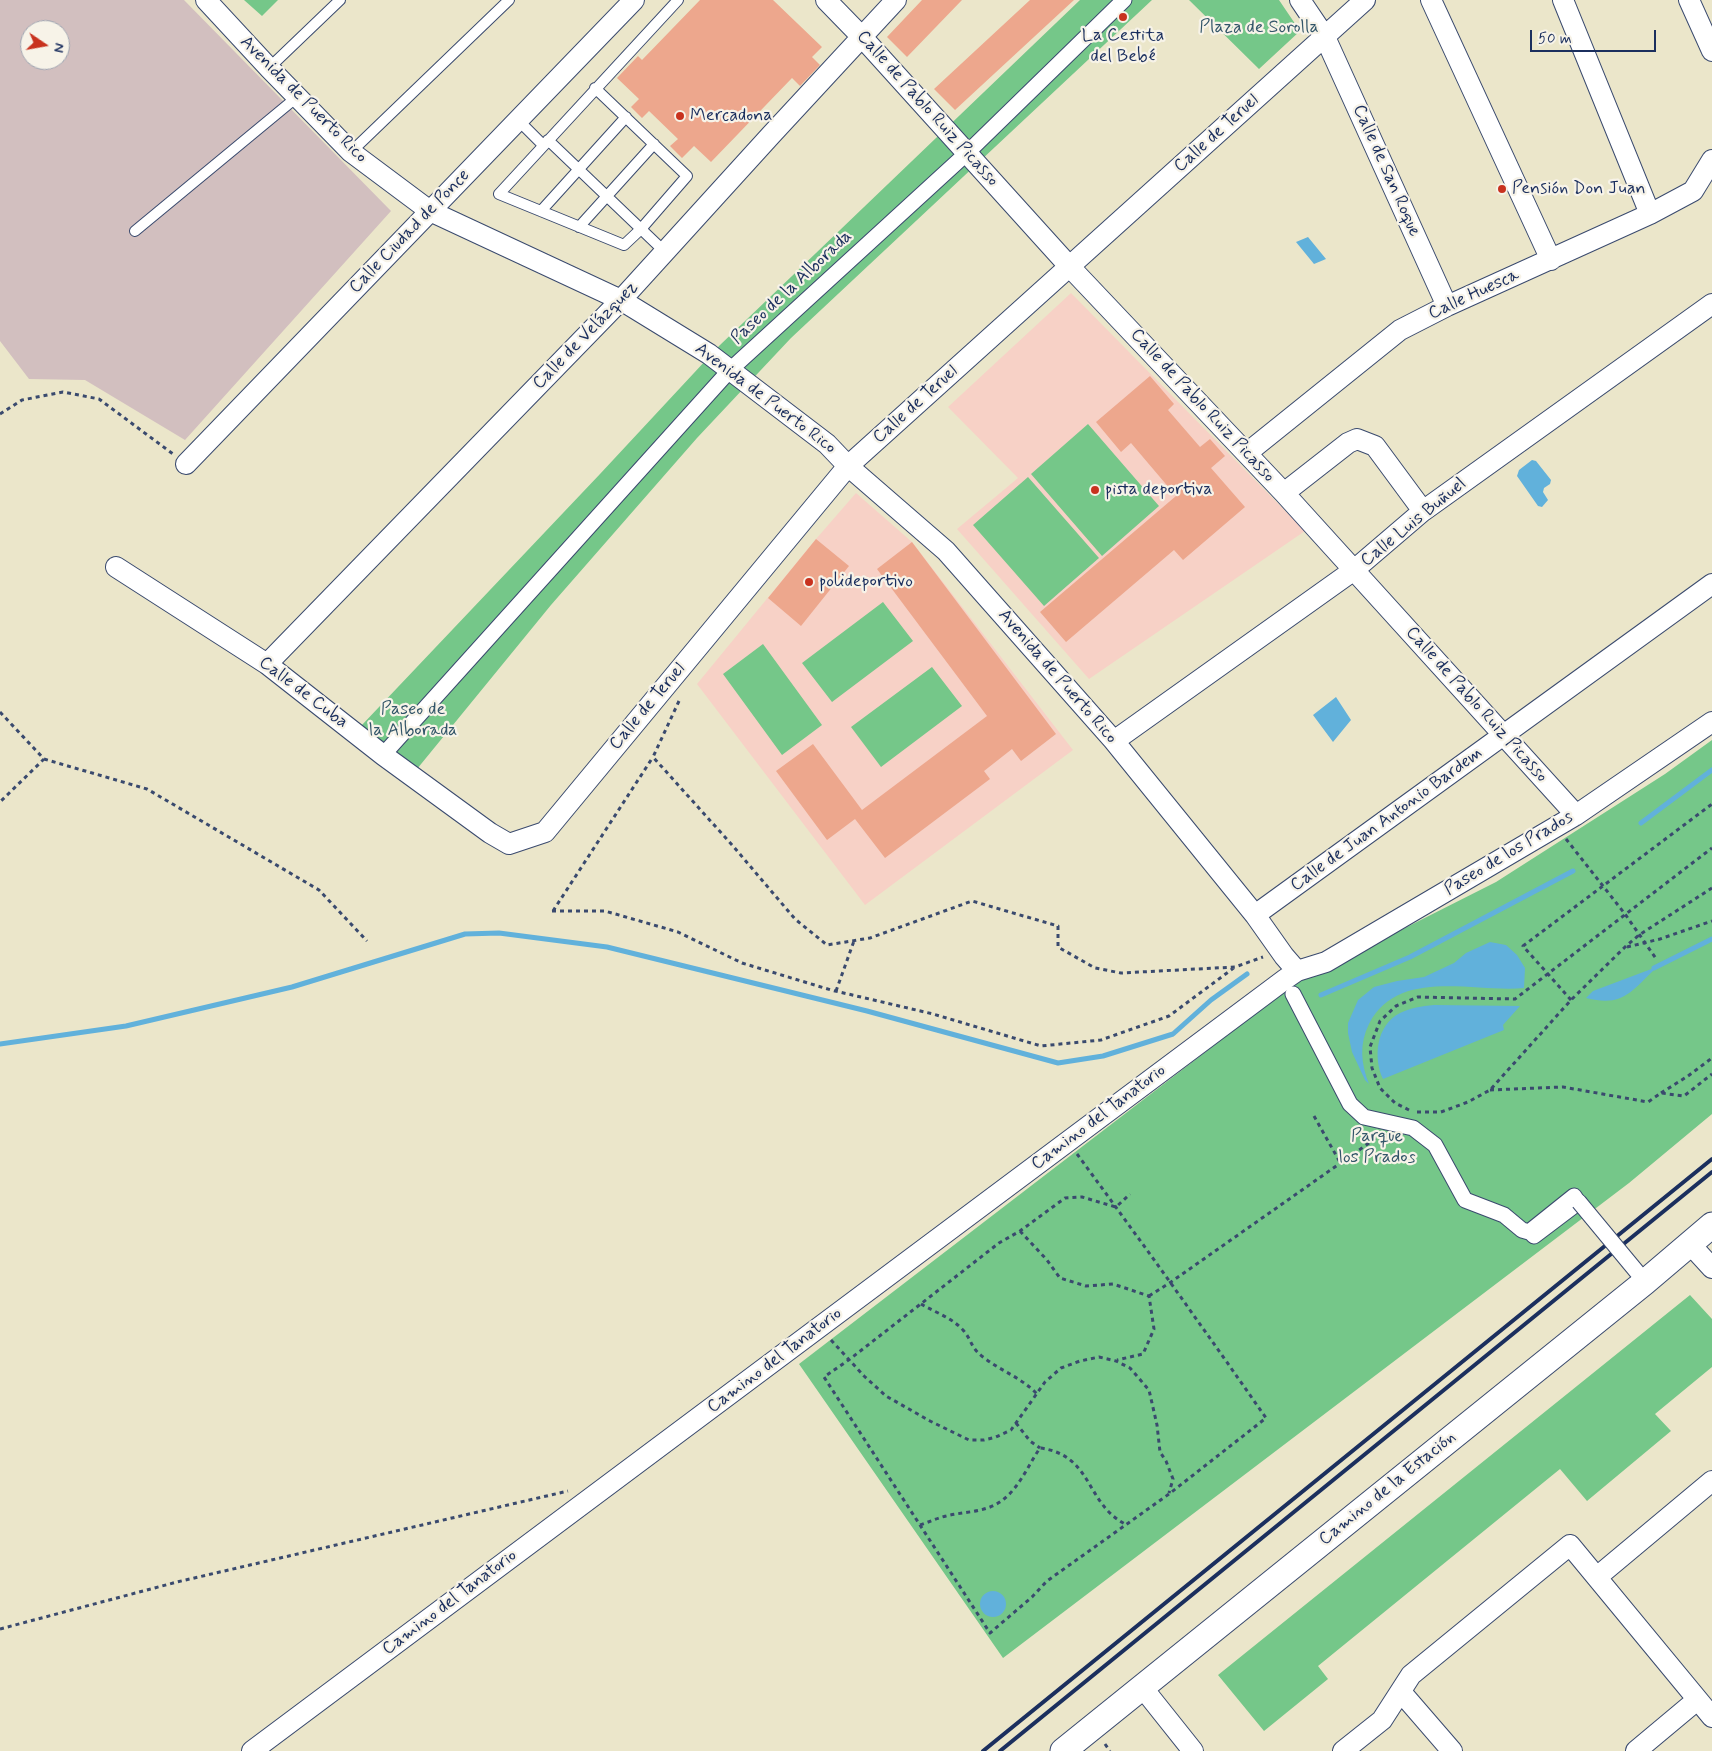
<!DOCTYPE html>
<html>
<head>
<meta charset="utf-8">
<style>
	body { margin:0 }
	#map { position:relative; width:1712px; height:1751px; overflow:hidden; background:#ebe6ca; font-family:Mynerve,sans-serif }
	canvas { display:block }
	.north { position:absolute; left:20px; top:20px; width:50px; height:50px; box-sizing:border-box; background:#f7f3e8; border:1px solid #9fa5b1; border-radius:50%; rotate:102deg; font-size:14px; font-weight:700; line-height:20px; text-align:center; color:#1b2f5e }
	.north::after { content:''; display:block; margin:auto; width:18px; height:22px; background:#c8321e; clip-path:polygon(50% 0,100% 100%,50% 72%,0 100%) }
	.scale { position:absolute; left:1530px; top:30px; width:126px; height:22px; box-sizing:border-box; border:2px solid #1b2f5e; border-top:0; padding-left:6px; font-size:15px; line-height:18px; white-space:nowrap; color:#1b2f5e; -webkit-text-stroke:4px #f7f3e8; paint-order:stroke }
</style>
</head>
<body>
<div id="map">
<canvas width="1712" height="1751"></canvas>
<div class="north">N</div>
<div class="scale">50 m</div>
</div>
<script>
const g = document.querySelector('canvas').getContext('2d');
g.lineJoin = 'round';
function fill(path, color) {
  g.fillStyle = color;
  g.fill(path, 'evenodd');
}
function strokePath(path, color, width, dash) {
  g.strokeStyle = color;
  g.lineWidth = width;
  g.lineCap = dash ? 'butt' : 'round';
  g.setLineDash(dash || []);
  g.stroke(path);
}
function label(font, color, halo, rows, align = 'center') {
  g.font = font + ' Mynerve,sans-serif';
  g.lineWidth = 4.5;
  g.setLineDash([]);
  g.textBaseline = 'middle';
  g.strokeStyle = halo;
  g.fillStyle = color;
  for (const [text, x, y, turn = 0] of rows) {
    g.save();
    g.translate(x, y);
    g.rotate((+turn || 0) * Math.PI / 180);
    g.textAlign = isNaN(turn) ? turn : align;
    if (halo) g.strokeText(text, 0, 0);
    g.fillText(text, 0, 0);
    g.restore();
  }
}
fill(new Path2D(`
	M1071 293 1305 531 1089 679 957 529 1018 478 948 407Z
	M856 493 912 542 1073 750 865 905 697 684 816 539Z`), '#f7d1c6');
fill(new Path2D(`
	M0 0H184L391 211 185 440 85 380 29 379 0 341ZM30 30H60V60H30Z`), '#d2bfbf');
fill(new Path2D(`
	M244 0H278L262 16Z
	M1080 0H1152L791 338 697 438 551 605 417 769 361 726 600 474 720 345Z
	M1189 0H1279L1300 31 1259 69Z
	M1088 424 1159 506 1102 556 1031 474Z
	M1028 477 1099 558 1044 606 973 525Z
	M883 602 913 641 832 702 802 663Z
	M763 644 822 725 782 755 723 674Z
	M932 667 962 706 881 767 851 727Z
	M1712 740V1114L1629 1183 1003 1658 799 1364 1294 984 1496 882 1665 774Z
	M1690 1295 1712 1319V1367L1655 1414 1671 1431 1587 1501 1560 1469 1318 1666 1328 1679 1264 1731 1218 1675Z`), '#75c789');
fill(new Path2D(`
	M1308 237 1326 259 1314 264 1296 242Z
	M1532 460 1536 461 1551 480 1550 484 1544 488 1543 492 1548 500 1542 507 1538 506 1517 476 1519 470Z
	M1336 697 1351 720 1333 742 1313 715Z
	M1490 942 1506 945 1517 955 1525 968 1524 988C1474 993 1398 967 1369 1024 1359 1044 1361 1064 1369 1084L1365 1080 1352 1052 1348 1033V1023L1358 1000 1374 987 1397 981 1424 977 1454 963 1466 953Z
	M1654 968V970C1630 993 1622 1007 1586 998L1593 991Z
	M1434 1005 1520 1006 1503 1025 1504 1030 1383 1079C1373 1058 1376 1025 1400 1013 1411 1008 1421 1006 1434 1005Z
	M980 1604a13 13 0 1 1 26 0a13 13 0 1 1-26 0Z`), '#61b1db');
strokePath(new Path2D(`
	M1641 823 1712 770
	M1654 968 1712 939
	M1321 995 1410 957 1573 871
	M0 1044 126 1026 292 987 465 934 499 933 607 947 867 1011 1058 1063 1103 1056 1173 1034 1211 1000 1247 974`), '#61b1db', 5);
fill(new Path2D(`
	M700 0H773L822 47 812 57 820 65 800 86 792 78 711 162 694 146 682 158 670 146 678 139 649 111 642 118 631 107 639 99 617 78 638 56 642 60Z
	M922 0H962L907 57 887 37Z
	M1030 0H1074L955 110 934 89Z
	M1150 376 1174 404 1168 410 1200 447 1210 439 1225 456 1211 468 1245 507 1183 560 1174 550 1066 642 1040 612 1176 496 1131 443 1121 452 1096 422Z
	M816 539 849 566 801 626 768 598Z
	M912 542 1056 734 1021 761 1012 749 984 771 990 779 885 858 855 819 827 840 776 771 813 744 862 810 987 716 877 569Z`), '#eda78d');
const service = new Path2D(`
	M269 68 340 0
	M595 88 687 176 641 229 624 245 499 194 678 0
	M518 120 543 145
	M548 140 665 252
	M351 152 509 0
	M541 211 626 117
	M579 227 654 144
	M135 231 297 97`);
const pedestrian = new Path2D(`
	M383 755 730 370 967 153 1124 0
	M1293 994 1350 1104 1364 1117 1413 1128 1435 1145 1465 1200 1504 1215 1522 1230 1529 1232 1574 1196 1576 1199 1532 1234 1534 1236 1579 1202`);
const minor = new Path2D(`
	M206 0 269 68 351 152 430 211 621 300 709 354 827 444 848 466 946 551 1114 741 1255 915 1284 956 1297 971
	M826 0 862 37 1069 266 1284 493 1576 815
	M1300 0 1325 37 1447 306
	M1431 0 1551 260
	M1563 0 1650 214
	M1689 0 1712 51
	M1247 453 1400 330 1447 306 1650 214 1693 191 1712 160
	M186 464 634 0
	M1284 493 1348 443 1357 439 1375 446 1423 511
	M116 567 267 664 383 755 490 833 509 844 545 832 848 466 1365 0
	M267 664 621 300 771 135 896 0
	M1114 741 1354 570 1423 511 1712 304
	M1255 915 1712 584
	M1690 1244 1712 1268
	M1597 1577 1712 1481
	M1142 1687 1193 1751
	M1401 1692 1452 1751
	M252 1751 1284 980 1297 971 1326 962 1576 815 1712 722
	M1343 1751 1382 1720 1411 1675 1570 1545 1712 1717
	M1636 1751 1697 1700`);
const tertiary = new Path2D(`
	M1063 1751 1645 1282 1712 1225`);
strokePath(service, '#3a4a6e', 12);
strokePath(pedestrian, '#3a4a6e', 17);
strokePath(minor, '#3a4a6e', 22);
strokePath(tertiary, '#3a4a6e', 27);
strokePath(new Path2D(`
	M0 414 22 400 63 392 99 399 173 454
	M679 701 653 757 733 846 795 919 827 945 870 938 972 901 1058 926V947L1095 968 1121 973 1235 967 1263 957
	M0 712 44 759 0 802
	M44 759 147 789 319 890 367 941
	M1566 839 1625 914 1657 960
	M552 911H605L678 932 742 963 831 990 933 1014 1041 1046 1101 1040 1169 1016 1235 967
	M553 911 653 757
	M1627 947 1660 939 1712 921
	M836 991 854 941
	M1571 1000 1523 946 1712 804
	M1490 1090 1563 1087 1648 1102 1661 1093 1684 1096 1712 1074
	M1661 1093 1688 1076 1712 1058
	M1409 1110 1395 1103 1380 1088 1372 1068 1370 1047 1380 1021 1396 1006 1418 997 1515 999 1712 848
	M1417 1112H1441L1468 1102 1490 1090 1571 1000 1625 947 1639 935 1712 888
	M1314 1116 1341 1164
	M1077 1154C1141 1241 1204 1329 1266 1418L1169 1494 1047 1581 1032 1597 990 1633 824 1377 850 1359 999 1243 1020 1231 1065 1198 1082 1197 1116 1207 1130 1194
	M1020 1231 1047 1260 1060 1278 1086 1286 1113 1284 1149 1296 1154 1329 1143 1354 1117 1360
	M1149 1296 1171 1282 1379 1136
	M921 1304C936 1313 951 1317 963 1330 972 1340 970 1347 983 1357 1001 1371 1022 1378 1037 1394
	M831 1340 864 1376 886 1396 930 1421 969 1440H984L996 1437 1011 1430 1045 1382 1061 1368 1080 1361 1099 1357 1116 1361 1130 1368 1149 1390 1157 1425 1160 1452 1166 1461 1173 1479 1169 1493
	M1016 1423 1030 1441 1040 1448
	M920 1525C929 1522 937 1518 946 1516 966 1511 987 1513 1004 1499 1020 1486 1029 1464 1040 1448 1093 1455 1085 1503 1125 1524
	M0 1629 177 1582 568 1491
	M1105 1744 1110 1751`), '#3a4a6e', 3, [4, 4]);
strokePath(service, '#fff', 10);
strokePath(pedestrian, '#fff', 15);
strokePath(minor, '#fff', 20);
strokePath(tertiary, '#fff', 25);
strokePath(new Path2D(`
	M983 1751 1712 1159
	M1000 1751 1712 1172`), '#1b2f5e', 4);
const pedestrianBridge = new Path2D(`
	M1579 1202 1637 1272`);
strokePath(pedestrianBridge, '#3a4a6e', 17, []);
strokePath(pedestrianBridge, '#fff', 15);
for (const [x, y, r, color] of [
	[1123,17,5,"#c8321e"],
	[680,116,5,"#c8321e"],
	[1502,189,5,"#c8321e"],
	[1095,490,5,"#c8321e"],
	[809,582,5,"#c8321e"]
]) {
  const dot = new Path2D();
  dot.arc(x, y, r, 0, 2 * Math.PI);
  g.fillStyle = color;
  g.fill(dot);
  strokePath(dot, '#f7f3e8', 2);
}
label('18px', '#325569', '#f7f3e8', [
	["Plaza de Sorolla",1259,28],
	["Paseo de",413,710],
	["la Alborada",413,731],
	["Parque",1377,1137],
	["los Prados",1377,1158]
]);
label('18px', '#1b2f5e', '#f7f3e8', [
	["La Cestita",1123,36,"center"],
	["del Bebé",1123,57,"center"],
	["Mercadona",690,116],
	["Pensión Don Juan",1512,189],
	["pista deportiva",1105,490],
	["polideportivo",819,582]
], 'left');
label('18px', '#1b2f5e', '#f7f3e8', [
	["Avenida de Puerto Rico",303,100,45],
	["Calle de Pablo Ruiz Picasso",927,109,48],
	["Calle de Teruel",1217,134,-42],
	["Calle de San Roque",1386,171,66],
	["Calle Ciudad de Ponce",410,232,-46],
	["Paseo de la Alborada",792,288,-43],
	["Calle Huesca",1474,295,-25],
	["Calle de Velázquez",586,336,-46],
	["Avenida de Puerto Rico",765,399,37],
	["Calle de Teruel",916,405,-42],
	["Calle de Pablo Ruiz Picasso",1202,406,47],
	["Calle Luis Buñuel",1414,523,-39],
	["Avenida de Puerto Rico",1057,677,49],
	["Calle de Cuba",303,693,37],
	["Calle de Pablo Ruiz Picasso",1476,705,48],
	["Calle de Teruel",648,707,-50],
	["Calle de Juan Antonio Bardem",1387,820,-36],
	["Paseo de los Prados",1509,854,-31],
	["Camino del Tanatorio",1099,1118,-37],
	["Camino del Tanatorio",775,1361,-37],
	["Camino de la Estación",1388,1489,-39],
	["Camino del Tanatorio",450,1603,-37]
]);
</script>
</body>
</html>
